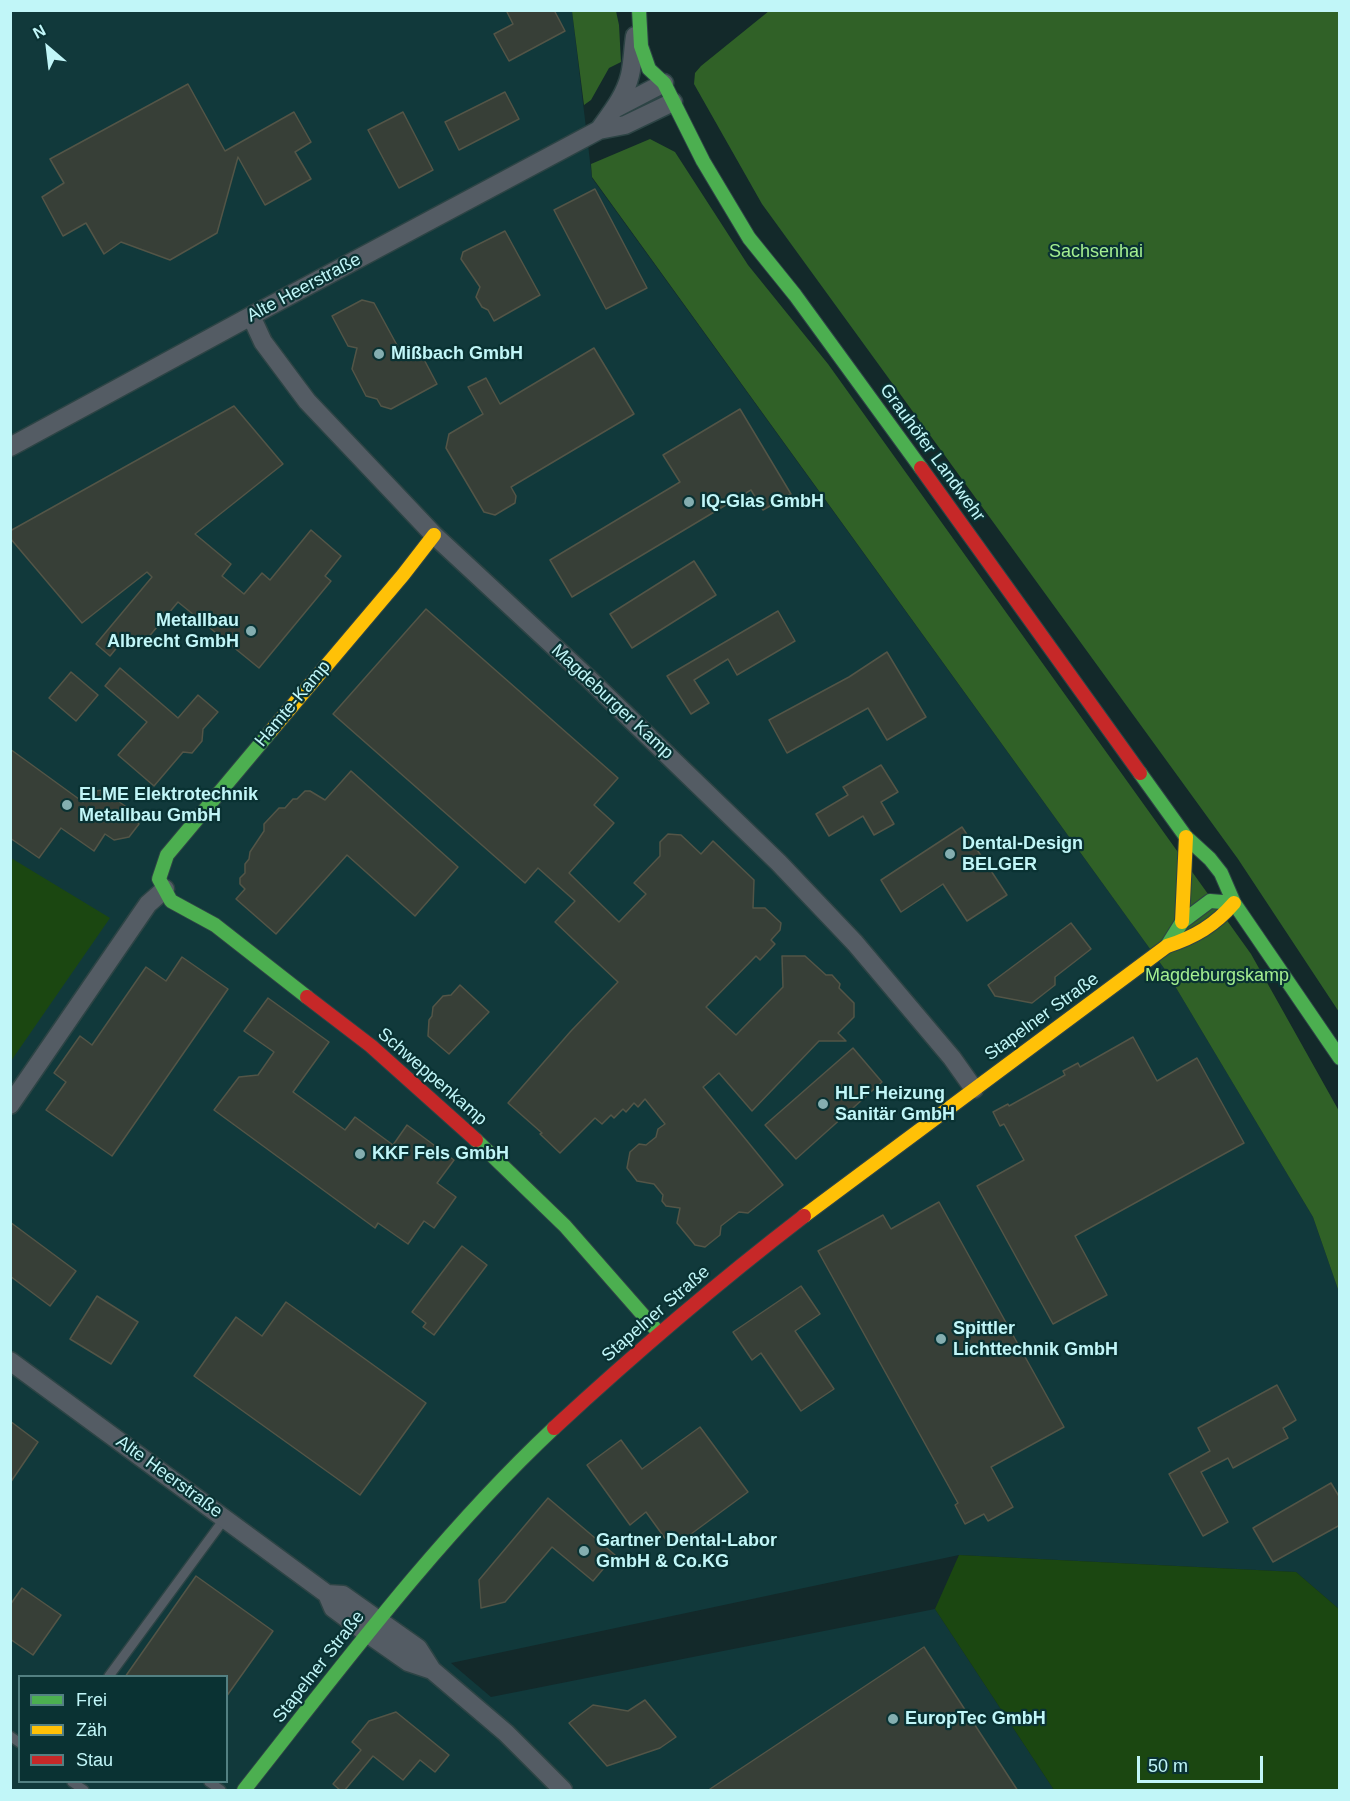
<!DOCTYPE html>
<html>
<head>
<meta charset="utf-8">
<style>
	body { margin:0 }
	#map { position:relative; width:1350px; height:1801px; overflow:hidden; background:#13292a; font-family:Helvetica,sans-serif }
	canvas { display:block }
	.frame { position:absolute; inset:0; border:12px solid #c1f6f8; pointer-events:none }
	.legend { position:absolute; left:18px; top:1675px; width:210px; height:108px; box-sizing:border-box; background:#0a3233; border:2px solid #538082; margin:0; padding:8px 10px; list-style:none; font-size:18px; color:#c1f6f8 }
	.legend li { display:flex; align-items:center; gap:12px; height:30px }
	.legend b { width:30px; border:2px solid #538082 }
	.north { position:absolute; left:18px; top:18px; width:60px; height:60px; -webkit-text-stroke:4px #0a3233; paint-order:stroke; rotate:332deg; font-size:16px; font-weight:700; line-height:24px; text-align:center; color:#c1f6f8 }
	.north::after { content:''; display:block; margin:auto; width:21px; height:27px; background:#c1f6f8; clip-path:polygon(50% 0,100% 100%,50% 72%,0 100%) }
	.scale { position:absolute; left:1137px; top:1756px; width:126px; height:27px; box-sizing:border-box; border:3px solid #c1f6f8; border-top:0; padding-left:8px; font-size:18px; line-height:21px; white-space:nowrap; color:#c1f6f8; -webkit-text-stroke:4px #0a3233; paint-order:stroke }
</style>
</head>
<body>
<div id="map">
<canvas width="1350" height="1801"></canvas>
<div class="frame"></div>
<ul class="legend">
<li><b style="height:8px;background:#4caf50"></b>Frei</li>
<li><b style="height:8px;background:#ffc107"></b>Zäh</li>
<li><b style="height:8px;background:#c62828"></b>Stau</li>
</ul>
<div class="north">N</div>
<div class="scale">50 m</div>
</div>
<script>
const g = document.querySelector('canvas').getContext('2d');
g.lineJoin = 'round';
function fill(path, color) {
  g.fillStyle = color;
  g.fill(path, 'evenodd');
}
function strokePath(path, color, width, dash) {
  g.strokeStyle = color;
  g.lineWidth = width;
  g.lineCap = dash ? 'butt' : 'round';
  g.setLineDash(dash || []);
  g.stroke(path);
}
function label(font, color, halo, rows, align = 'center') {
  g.font = font + ' Helvetica,sans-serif';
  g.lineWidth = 4.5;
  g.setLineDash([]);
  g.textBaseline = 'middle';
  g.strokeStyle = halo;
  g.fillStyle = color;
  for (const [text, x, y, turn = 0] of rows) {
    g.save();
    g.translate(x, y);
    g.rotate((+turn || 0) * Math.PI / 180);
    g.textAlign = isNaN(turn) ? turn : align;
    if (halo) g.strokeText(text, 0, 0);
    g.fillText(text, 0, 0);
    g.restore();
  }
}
fill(new Path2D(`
	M11 11H572L592 178 1166 971 1313 1217 1339 1292V1609L1296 1572 959 1555 451 1663 491 1697 935 1609 1054 1790H11ZM20 1676H226V1782H20Z`), '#11393b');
fill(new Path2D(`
	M11 858 110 918 11 1061Z
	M959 1555 1296 1572 1339 1609V1790H1054L935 1609Z`), '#1b4711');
fill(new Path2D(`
	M572 11H616L619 25 621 62 609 68 591 100 584 105Z
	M769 11H1339V1012L1238 859 762 204 694 84 695 73 701 66Z
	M650 139 675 152 748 265 828 364 1251 954 1339 1111V1292L1313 1217 1166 971 592 177 591 164Z`), '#306127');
const building = new Path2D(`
	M506 10H554L565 31 509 61 494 34 513 24Z
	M188 84 225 151 294 112 311 142 295 152 311 179 265 205 238 157 217 233 170 260 121 242 104 254 86 223 63 236 42 197 64 183 50 159Z
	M505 92 519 119 459 150 445 122Z
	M403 112 433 170 399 188 368 130Z
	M595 189 647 288 606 309 554 210Z
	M505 231 540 295 494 321 488 310 482 307 476 297 480 287 461 259 463 252Z
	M362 300 374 303 404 358 419 350 437 384 391 409 381 406 377 399 366 396 352 369 357 348 348 346 332 316Z
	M594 348 634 414 511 487 516 496 515 503 495 515 484 512 446 448 449 434 483 414 468 387 486 378 500 404Z
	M234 406 283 464 195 534 231 564 222 576 244 594 262 573 270 580 311 530 341 556 325 576 331 581 259 668 178 602 142 645 128 634 110 656 96 644 152 577 147 572 82 623 10 538V531Z
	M740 409 791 494 763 510 751 490 572 597 550 560 680 482 663 455Z
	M694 561 716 595 632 648 610 614Z
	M426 609 618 778 594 805 614 823 569 873 619 922 646 894 634 883 660 856V842L668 834 681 835 701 854 713 841 754 880 753 908H765L781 923 780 930 771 940 775 944 760 960 756 956 706 1007 736 1035 783 987 782 956H805L826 975H832L840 984 839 988 854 1003V1017L838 1033 846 1041H819L752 1111 719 1073 703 1087 783 1185 748 1213 739 1212 721 1226 720 1235 705 1247 695 1245 677 1223 680 1208 666 1206 662 1201 663 1195 654 1184 637 1181 627 1168 630 1152 639 1144 646 1145 656 1137 658 1129 665 1124 645 1099 638 1107 634 1103 626 1112 623 1109 614 1118 611 1115 602 1124 595 1118 560 1153 540 1134 542 1133 508 1103 571 1031 618 982 555 922 575 901 538 868 525 883 333 714Z
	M778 611 795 641 737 675 728 659 694 680 709 703 691 714 667 676Z
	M887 652 926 717 887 740 868 708 787 753 769 720 849 677Z
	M120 668 178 718 198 695 218 712 203 729 202 741 192 753 183 752 154 786 118 755 147 722 105 686Z
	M71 672 98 695 76 721 49 698Z
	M10 749 83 802 90 792 102 790 128 808 139 824 129 837 114 840 105 834 94 851 61 828 39 858 10 838Z
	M881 765 898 792 881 802 894 824 874 835 863 816 829 836 816 814 848 795 843 787Z
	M351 771 458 867 415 916 347 855 276 934 236 899 245 889 240 884V878L245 873V864L249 859 250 852 264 831V824L279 808H285L293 799H297L305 791H310L325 800Z
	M962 827 1007 895 967 921 943 884 901 912 881 880Z
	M1071 923 1091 949 1055 977V985L1032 1003 995 996 988 985Z
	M182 957 228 989 112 1156 46 1110 66 1082 54 1073 80 1036 92 1045 146 967 166 981Z
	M460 985 489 1012 449 1054 428 1036 429 1020 432 1016 433 1007 443 996 451 995Z
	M268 998 329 1042 293 1092 345 1130 355 1117 393 1145 407 1125 454 1160 437 1183 456 1197 434 1228 424 1221 408 1244 378 1223 375 1228 214 1110 239 1077 258 1075 274 1052 244 1031Z
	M1133 1037 1157 1081 1197 1058 1244 1143 1075 1236 1107 1295 1053 1324 977 1186 1024 1160 1004 1124 1000 1126 993 1112 1008 1104 1009 1106 1065 1075 1063 1071 1078 1063 1080 1067Z
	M853 1048 882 1082 796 1159 765 1125Z
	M939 1202 1064 1427 991 1467 1013 1507 988 1521 984 1514 965 1524 955 1505 958 1503 818 1251 883 1215 891 1229Z
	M10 1222 76 1271 50 1306 10 1276Z
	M462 1246 487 1265 434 1335 423 1327 426 1323 412 1312Z
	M801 1286 820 1314 795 1331 834 1389 801 1411 761 1353 752 1360 733 1332Z
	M97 1296 138 1322 111 1364 70 1339Z
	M286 1302 426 1403 360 1495 194 1376 236 1317 262 1336Z
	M1277 1385 1296 1420 1283 1428 1288 1438 1233 1468 1228 1458 1201 1472 1228 1522 1203 1536 1169 1474 1210 1451 1198 1428Z
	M10 1421 38 1442 10 1483Z
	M700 1427 748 1492 672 1548 646 1512 630 1525 587 1465 621 1440 642 1469Z
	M1331 1483 1340 1498V1525L1273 1562 1253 1528Z
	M548 1498 615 1555 593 1581 552 1547 505 1602 481 1608 479 1580Z
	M196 1576 273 1631 226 1697V1677H125Z
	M22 1588 61 1615 33 1655 10 1639V1605Z
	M924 1647 1018 1791H707Z
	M645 1700 676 1737 660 1748 607 1766 569 1723 593 1705 628 1711Z
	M396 1712 449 1755 435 1772 420 1760 403 1780 373 1756 344 1791H341L333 1784 361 1750 352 1742 369 1721Z`);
fill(building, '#373f37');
strokePath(building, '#535547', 1.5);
const lane = new Path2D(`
	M109 1676 225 1518
	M10 1736 20 1743
	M72 1782 84 1790
	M209 1782 221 1790`);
const street = new Path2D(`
	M616 108 664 83
	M599 130C612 112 625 96 630 75 633 62 633 49 635 36
	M251 316 263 342 307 401 434 535 588 678 779 863 855 943 952 1058 974 1089
	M10 447 251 316 599 130 625 125 673 102
	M10 1105 148 904 165 889
	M10 1361 327 1594 333 1608 368 1634 408 1662 432 1670
	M327 1594 343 1595 418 1648 432 1670 506 1733 563 1790`);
const fast = new Path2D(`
	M639 10 641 46 649 69 664 83 703 161 749 238 795 295 921 468
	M271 731 167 855 159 879 171 901 215 925 307 997
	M1140 773 1186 837 1210 859 1221 873 1234 903 1340 1058
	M1167 946 1182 922 1210 901 1234 903
	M476 1140 565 1226 658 1332
	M244 1790C342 1666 438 1537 554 1428`);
const slow = new Path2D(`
	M271 731 403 575 434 535
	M1182 922 1186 837
	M804 1216 1167 946C1195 937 1215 925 1234 903`);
const jam = new Path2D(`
	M921 468 1140 773
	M307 997 371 1046 476 1140
	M554 1428C634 1354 717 1283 804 1216`);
strokePath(lane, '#2d4445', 12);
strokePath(street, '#2d4445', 21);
strokePath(fast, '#2d4445', 16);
strokePath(slow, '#2d4445', 16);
strokePath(jam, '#2d4445', 16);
strokePath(lane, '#545c64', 9);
strokePath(street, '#545c64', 18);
strokePath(fast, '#4caf50', 14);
strokePath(slow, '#ffc107', 14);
strokePath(jam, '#c62828', 14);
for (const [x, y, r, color] of [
	[379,354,6,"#84aeb0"],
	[689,502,6,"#84aeb0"],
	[251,631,6,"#84aeb0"],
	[67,805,6,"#84aeb0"],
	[950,854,6,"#84aeb0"],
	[823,1104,6,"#84aeb0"],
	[360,1154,6,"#84aeb0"],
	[941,1339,6,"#84aeb0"],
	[584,1551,6,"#84aeb0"],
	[893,1719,6,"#84aeb0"]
]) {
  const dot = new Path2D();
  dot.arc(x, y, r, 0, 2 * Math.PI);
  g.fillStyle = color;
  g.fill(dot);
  strokePath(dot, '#0a3233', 2);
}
label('18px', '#a4ef91', '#0a3233', [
	["Sachsenhai",1096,252],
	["Magdeburgskamp",1217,976]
]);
label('18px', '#c1f6f8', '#0a3233', [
	["Alte Heerstraße",304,288,-28],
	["Grauhöfer Landwehr",932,453,54],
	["Magdeburger Kamp",612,702,43],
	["Hamte-Kamp",293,704,-50],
	["Stapelner Straße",1042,1017,-36],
	["Schweppenkamp",432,1077,41],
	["Stapelner Straße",656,1314,-41],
	["Alte Heerstraße",169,1477,36],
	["Stapelner Straße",319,1667,-52]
]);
label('bold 18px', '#c1f6f8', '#0a3233', [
	["Mißbach GmbH",391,354],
	["IQ-Glas GmbH",701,502],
	["Metallbau",239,621,"right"],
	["Albrecht GmbH",239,642,"right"],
	["ELME Elektrotechnik",79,795],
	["Metallbau GmbH",79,816],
	["Dental-Design",962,844],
	["BELGER",962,865],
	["HLF Heizung",835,1094],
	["Sanitär GmbH",835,1115],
	["KKF Fels GmbH",372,1154],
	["Spittler",953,1329],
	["Lichttechnik GmbH",953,1350],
	["Gartner Dental-Labor",596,1541],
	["GmbH & Co.KG",596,1562],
	["EuropTec GmbH",905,1719]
], 'left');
</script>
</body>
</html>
